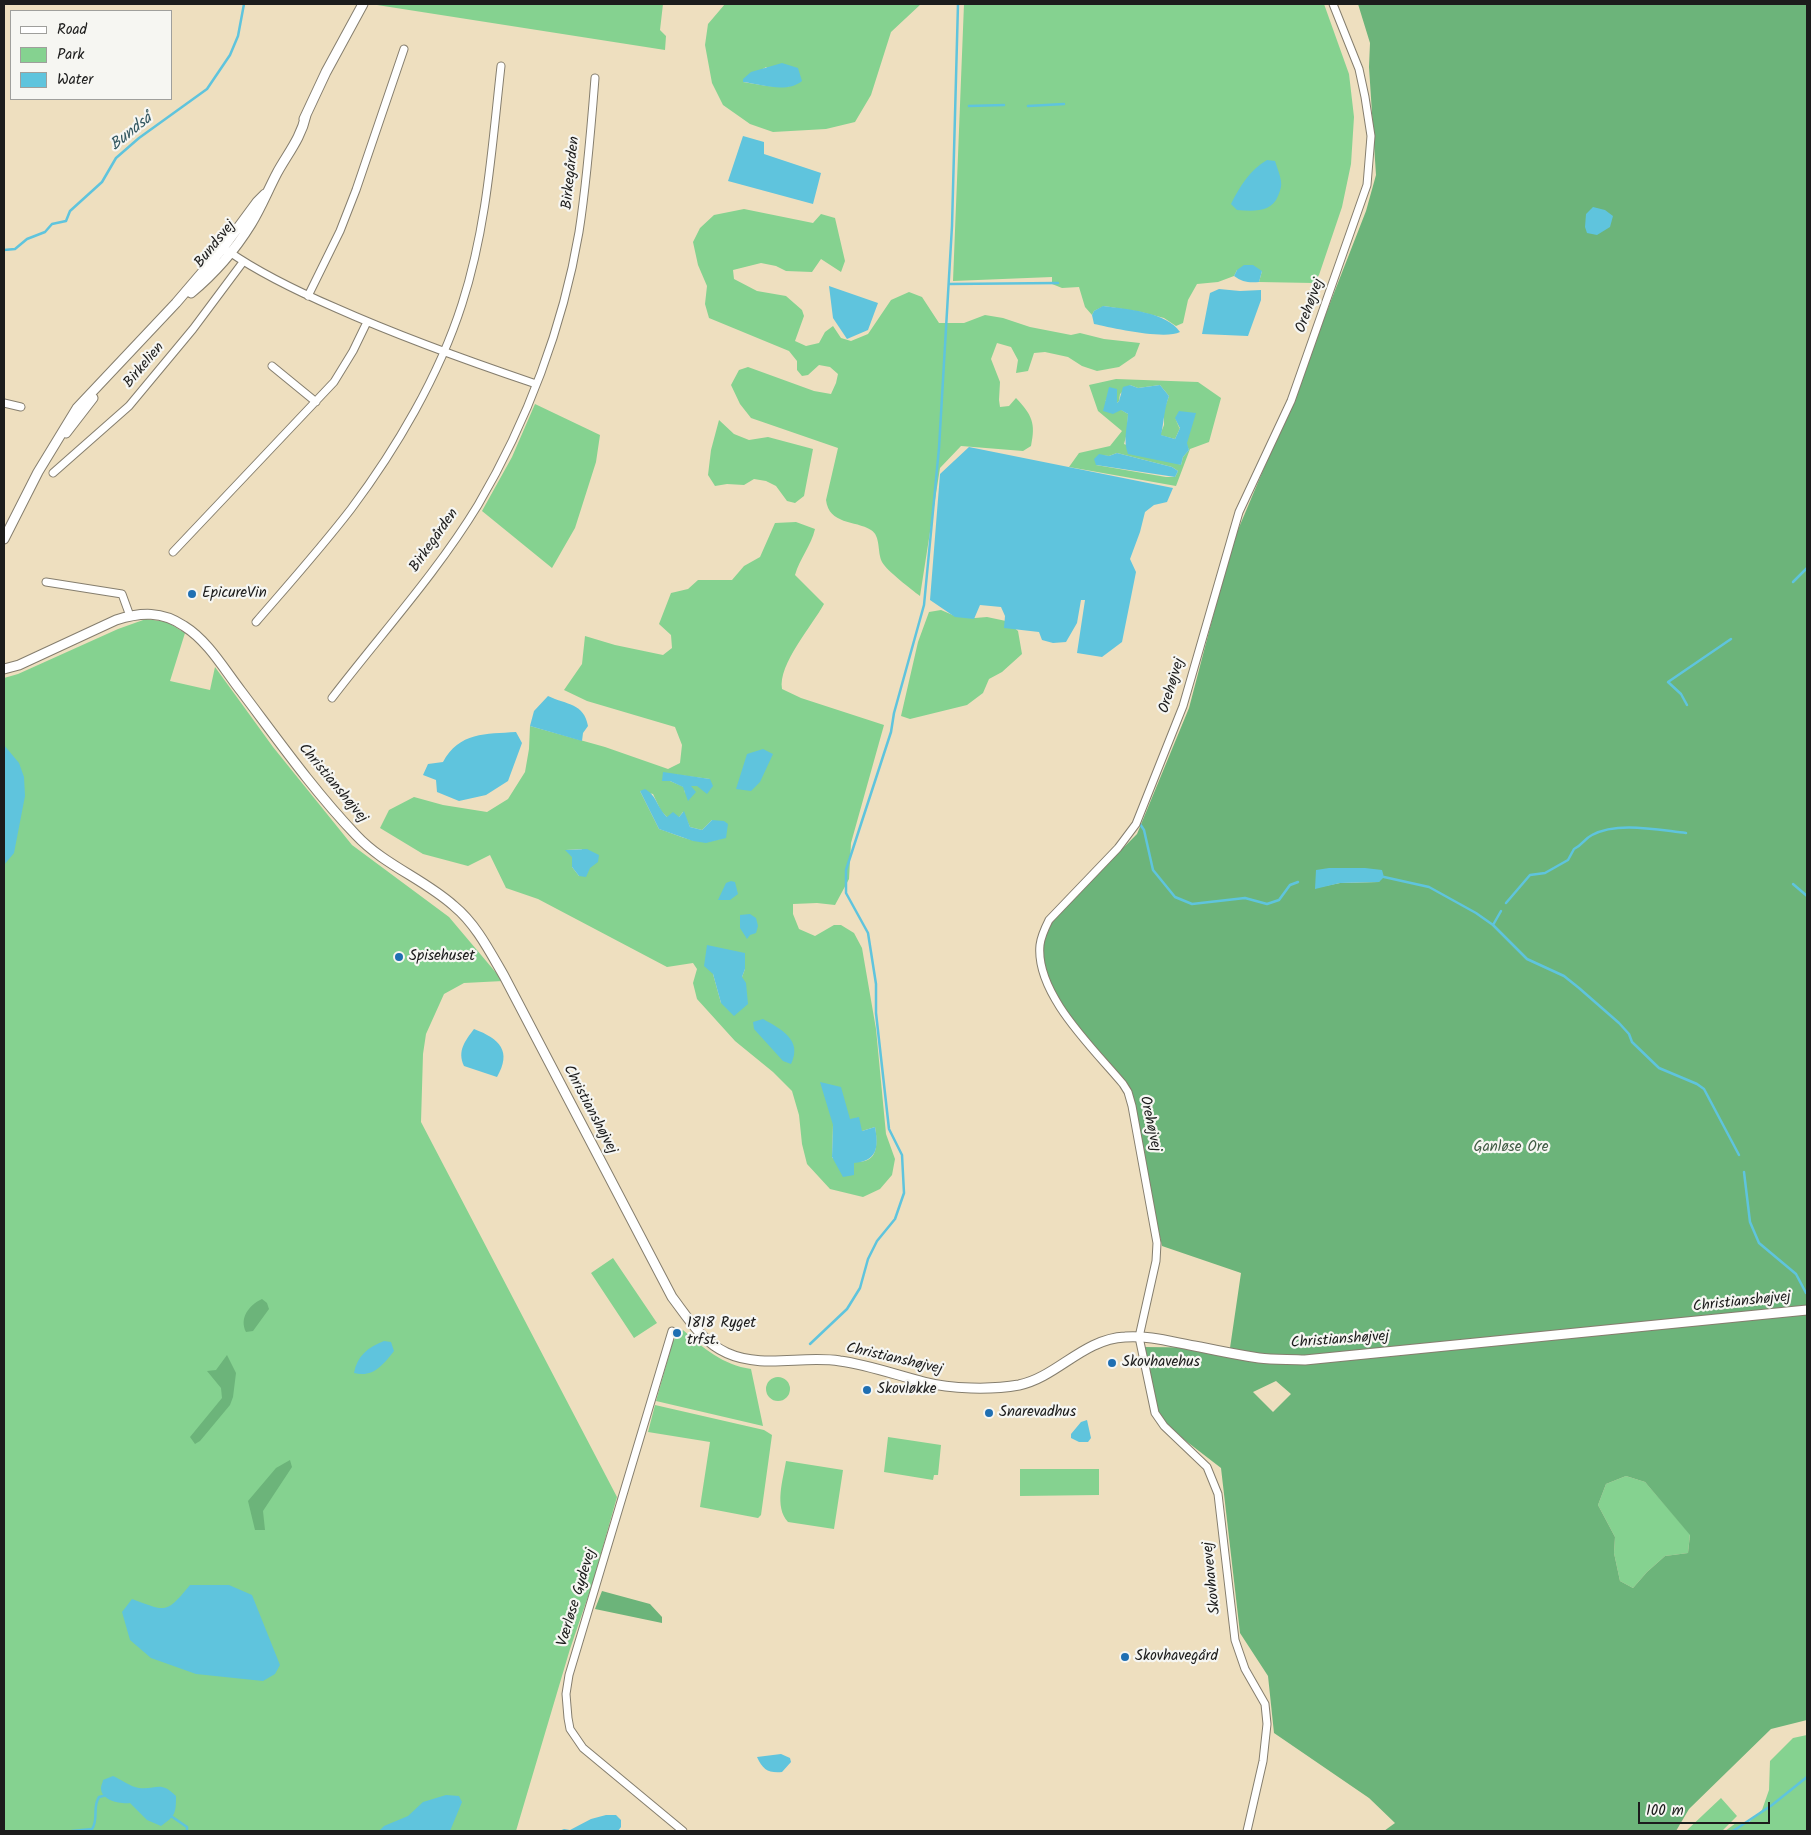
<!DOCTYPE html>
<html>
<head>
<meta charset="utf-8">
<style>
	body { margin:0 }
	#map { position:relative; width:1811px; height:1835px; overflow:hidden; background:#eedfbf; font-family:Kalam,sans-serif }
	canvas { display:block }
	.frame { position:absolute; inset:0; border:5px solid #1c1c1c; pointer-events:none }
	.legend { position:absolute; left:10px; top:10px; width:162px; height:90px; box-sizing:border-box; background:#f6f6f2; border:1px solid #9f9f9c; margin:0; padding:6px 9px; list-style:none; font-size:15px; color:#1c1c1c }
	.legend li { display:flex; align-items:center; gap:10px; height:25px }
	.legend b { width:25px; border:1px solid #9f9f9c }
	.scale { position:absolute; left:1638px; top:1802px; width:132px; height:22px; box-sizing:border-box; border:2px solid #1c1c1c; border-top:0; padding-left:6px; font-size:15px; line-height:18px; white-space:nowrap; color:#1c1c1c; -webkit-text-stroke:4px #f6f6f2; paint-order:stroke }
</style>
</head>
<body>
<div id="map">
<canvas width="1811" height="1835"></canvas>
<div class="frame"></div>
<ul class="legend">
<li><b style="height:6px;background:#fff"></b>Road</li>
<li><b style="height:14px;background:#85d290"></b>Park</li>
<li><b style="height:14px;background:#5fc4dd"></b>Water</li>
</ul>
<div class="scale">100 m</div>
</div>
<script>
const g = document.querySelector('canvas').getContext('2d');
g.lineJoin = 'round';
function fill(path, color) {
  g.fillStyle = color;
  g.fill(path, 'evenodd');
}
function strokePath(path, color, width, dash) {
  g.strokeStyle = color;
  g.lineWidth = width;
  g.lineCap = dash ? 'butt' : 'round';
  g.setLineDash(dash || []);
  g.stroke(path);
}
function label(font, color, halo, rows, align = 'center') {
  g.font = font + ' Kalam,sans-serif';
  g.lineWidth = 4.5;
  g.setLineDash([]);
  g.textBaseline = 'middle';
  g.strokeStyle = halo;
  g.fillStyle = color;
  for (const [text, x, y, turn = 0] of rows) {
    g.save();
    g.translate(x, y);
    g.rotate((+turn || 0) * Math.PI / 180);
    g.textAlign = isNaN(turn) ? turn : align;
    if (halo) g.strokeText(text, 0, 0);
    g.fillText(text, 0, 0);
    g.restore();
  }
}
fill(new Path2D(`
	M378 4H663L660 30 666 36 665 50 377 5Z
	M725 4H921L891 32 871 95 855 122 826 129 773 132 750 124 723 105 712 83 705 45 708 24ZM766 67 789 87 767 86 743 82Z
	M964 4H1324L1349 74 1354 117 1351 164 1342 207 1319 275 1313 283 1259 282 1262 271 1237 270 1234 276 1218 282 1197 284 1188 300 1183 323 1176 326 1164 318 1141 312 1104 306 1094 311 1092 315 1085 307 1079 287 1062 288 1052 284V277L953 281Z
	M744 209 813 223 821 214 835 218 845 261 841 272 821 259 812 272 786 271 776 266 761 263 733 270 734 279 757 291 786 296 802 310 804 316 795 341 806 346 819 343 825 332 833 326 841 338 851 341 868 334 891 300 909 292 922 297 939 323H964L985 315 1003 318 1030 327 1071 335 1080 333 1104 339 1140 343 1135 356 1119 367 1097 371 1082 366 1068 357 1045 352 1034 353 1028 371 1016 373 1018 360 1011 347 997 343 991 359 1000 382 999 400 1000 407 1009 406 1016 398C1032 415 1036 423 1031 446L1023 451 961 446 940 468 920 596C911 589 887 571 882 562 877 552 881 536 871 530 855 520 829 525 826 500L838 448 751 418 740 404 731 385 739 370 748 367 814 391 831 394 836 383 838 374 830 367 819 365 808 375 802 376 797 370V361L789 351 709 318 705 304 707 286 698 265 693 242 700 228 714 215Z
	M1116 379 1198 382 1221 398 1209 442 1190 449 1176 486 1069 467 1079 453 1110 446 1122 431 1098 411 1089 385ZM1130 385 1138 388 1160 385 1169 396 1164 410V425L1160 435 1175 439 1180 428 1175 418 1189 450 1183 457 1181 465 1124 444 1127 433 1128 414 1105 400 1117 403 1119 401 1120 394ZM1117 453 1172 467 1178 471 1175 477H1166L1096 465 1099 455 1109 456Z
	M535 404 600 435 596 462 575 528 552 568 482 511 512 457Z
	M719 420 734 434 749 440 768 437 813 449 804 496 795 503 787 501 776 486 766 481 754 479 744 485 727 484 715 486 708 475 711 450Z
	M796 522 815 529C811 546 800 558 795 575L824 604C812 626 778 664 782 689L801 698 884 725 851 843 849 879 835 905 817 903 793 904V914L799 929 815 936 834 925H841L854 933 862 948 876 1029 886 1134 895 1159 892 1175 880 1189 863 1197 830 1189 807 1164 802 1144 799 1115 792 1091 773 1072 735 1041 697 999 693 983 697 969 693 963 667 967 538 899 506 888 490 855 468 866 423 854 380 828 389 810 414 797 443 805 487 812 508 799 525 772 529 749 530 726 605 747 668 769 680 763 682 745 675 727 587 701 564 690 582 664 585 636 615 645 663 655 672 648 671 635 659 624 671 593 688 589 698 580H732L744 566 760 557 775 523ZM663 773 710 779 697 786H690L685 793 684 787 670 781ZM640 791 653 794 661 811 667 817H679L683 812 690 827 702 830 712 820 720 839C695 846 682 836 659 829ZM582 849 579 876 572 867 573 857 566 850ZM745 969 742 977 721 1003 713 974ZM833 1125 862 1131 875 1127C882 1167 862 1165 832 1158Z
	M941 610 955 616 975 618 987 617 1006 621 1018 631 1022 654 1002 672 989 679 983 693 967 705 910 719 901 716 918 642 929 612Z
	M146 619 167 622 185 633 170 681 210 690 215 667 273 747 352 845 449 917 503 981 464 983 444 994 426 1034 423 1054 421 1122 617 1497 593 1582 570 1649 516 1831H4V678L18 674 118 629Z
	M613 1258 657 1323 634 1338 591 1273Z
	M683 1330C703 1348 723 1365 751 1369L763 1426 656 1401 673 1341Z
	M766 1389a12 12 0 1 1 24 0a12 12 0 1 1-24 0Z
	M655 1405 764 1430 772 1435 761 1515 758 1518 700 1507 710 1442 648 1432Z
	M888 1437 941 1445 938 1475H934L933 1480 884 1472Z
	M786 1461 843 1470 834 1529 788 1522C774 1507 783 1480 786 1461Z
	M1020 1469H1099V1495L1020 1496Z
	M1626 1476 1645 1482 1690 1534 1688 1553 1665 1556 1647 1572 1633 1588 1620 1581 1614 1553 1615 1537 1598 1505 1606 1484Z
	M1807 1735V1831H1725L1736 1823 1747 1824 1762 1810 1769 1790 1770 1761 1793 1738Z
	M1721 1798 1737 1816 1722 1831H1686Z`), '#85d290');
fill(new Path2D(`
	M1358 4H1807V1720L1771 1729 1689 1809 1676 1831H1384L1395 1823 1369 1798 1274 1733 1268 1676 1240 1633 1221 1468 1160 1421 1143 1347 1230 1348 1241 1273 1162 1246 1126 1085 1063 1008 1042 966V944L1051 921 1137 834 1189 708 1232 544 1286 416 1366 211 1376 175 1369 67 1370 43ZM1382 870 1379 882 1340 883 1315 888ZM1276 1381 1291 1394 1273 1412 1253 1392ZM1626 1476 1645 1482 1690 1535 1688 1553 1665 1556 1647 1572 1633 1588 1620 1581 1614 1553 1615 1537 1598 1505 1606 1484Z
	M262 1299 267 1303 269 1309 253 1331 246 1332C239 1318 249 1305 262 1299Z
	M227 1355 236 1373 233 1397 230 1405 200 1441 195 1444 190 1437 222 1398 221 1388 207 1371 216 1370Z
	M290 1460 292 1467 263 1511 265 1530H255L248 1501 276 1468Z
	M602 1591 650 1604 662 1617V1623L595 1609Z`), '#6cb47a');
fill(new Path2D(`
	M782 63 798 68 802 81C786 94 761 84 743 82V79L751 72Z
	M743 136 764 142V154L821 173 813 204 728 181Z
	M1267 160 1275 161C1277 168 1280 174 1281 181 1282 186 1280 191 1278 196 1271 213 1253 211 1237 210L1231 204C1240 186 1250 170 1267 160Z
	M1593 207 1605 210 1613 216 1610 227 1597 235 1587 233 1585 227 1586 214Z
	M1244 265H1253L1262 271 1259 282C1249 283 1242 282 1234 276L1237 270Z
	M829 286 878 303 868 330 847 339 833 318Z
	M1219 289 1240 291 1261 290V300L1248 336 1202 334 1210 293Z
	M1103 306C1126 309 1167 312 1180 332 1165 340 1112 328 1094 324L1092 315 1094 311Z
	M1130 385 1138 388 1160 385 1169 396C1164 410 1164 421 1161 435L1175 439 1180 428 1175 418 1179 411 1196 413 1187 443 1189 450 1183 457 1181 465 1128 454C1123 441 1127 428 1128 414L1121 410 1113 414 1103 411 1109 387 1117 389V403L1119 401 1123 387Z
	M969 447 1173 488 1167 502 1154 505 1145 512 1140 532 1130 559 1136 572 1122 642 1102 657 1077 653 1085 600H1081L1077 623 1066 642 1053 643 1042 640 1039 632 1004 628 1005 616 1001 607 980 605 974 619 955 617 930 600 940 474Z
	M1117 453 1172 467 1178 471 1175 477 1096 465 1094 459 1099 454 1109 456Z
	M548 696C567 705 584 703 588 726L583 733 582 741 530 726 534 711Z
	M516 732 522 743 508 781 486 795 459 801 437 792 436 780 423 775 428 764 443 762C459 732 486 734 516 732Z
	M4 745 19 763 24 777 25 796 14 853 4 865Z
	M763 749 773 754 760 782 751 791 736 789 747 754Z
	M663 772 710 779 713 786 707 794 697 786H691L696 792 688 801 683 787 670 781H662Z
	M645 789C658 797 656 806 667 817L673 812 679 817 684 811 690 827 702 830 712 820 724 821 728 824 726 838 706 843 693 841 659 829 640 791Z
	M587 849 599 855 598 862 590 868 586 877 579 876 572 867V857L565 850Z
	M1329 868H1365L1382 870 1384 877 1379 882 1340 883 1315 889 1316 870Z
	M731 881 735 882 738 894 730 900H718L726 883Z
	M750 914 756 918 758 926 756 933 750 935 747 939 740 928V915Z
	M707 945 745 953V969L742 977 746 983 748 1004 734 1016 721 1003 713 974 704 966Z
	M763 1019C781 1029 803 1040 791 1064L783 1061 754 1029 753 1022Z
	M474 1029C500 1039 512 1051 497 1077L464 1066C457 1051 465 1041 474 1029Z
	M820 1082 841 1087 850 1119 859 1117 862 1131 875 1127C879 1148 877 1161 854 1163V1175L843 1177 832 1157 833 1125Z
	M384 1341 391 1342 394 1351C383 1365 373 1378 354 1373 357 1356 368 1347 384 1341Z
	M1087 1420 1091 1438 1088 1442H1079L1071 1438V1434L1081 1422Z
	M190 1585H229L252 1595 280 1665 275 1674 263 1681 196 1674 151 1658 130 1640 122 1612 132 1599C167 1612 166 1614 190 1585Z
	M781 1754 790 1758 791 1762 782 1772C768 1773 763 1770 757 1757Z
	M113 1776C120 1779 131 1787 139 1788 157 1790 160 1780 176 1796 176 1814 175 1816 161 1826L147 1820 130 1803C121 1804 101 1801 101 1788 101 1785 103 1782 103 1780Z
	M446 1795 459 1796 462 1802 450 1831H379L384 1826 408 1816 423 1802Z
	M606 1815H616L621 1820V1827L618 1831H559L564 1829 570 1830 591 1819Z`), '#5fc4dd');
strokePath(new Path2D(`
	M969 106 1004 105
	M1028 106 1064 104
	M4 250 15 249 27 239 45 232 52 224 66 221 70 211 102 182 116 158 139 138 207 89 230 55 238 36 244 4
	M949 284 1058 283
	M1793 582 1807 568
	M1687 705 1681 694 1668 682 1731 639
	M1140 824 1144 830 1153 870 1175 897 1192 904 1245 898 1267 904 1279 900 1290 885 1298 882
	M1384 877 1429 887 1476 913 1493 925 1527 959 1564 976 1579 988 1619 1023 1629 1034 1632 1042 1659 1068 1697 1084 1704 1089 1739 1155
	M1793 884 1807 896
	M1506 903 1530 875 1545 873 1568 860 1574 849C1584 844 1584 839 1592 835 1617 821 1658 830 1686 833
	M1493 925 1501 911
	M1744 1172 1750 1222 1759 1243 1796 1274 1806 1293
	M810 1344 847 1309 860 1288 868 1259 877 1241 895 1219 904 1193 902 1155 889 1129 876 1013V984L868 933 846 893V870L891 732 894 713 924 605 939 448 952 226 958 4
	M171 1816 187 1827V1831
	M72 1831 92 1829C99 1819 92 1807 99 1797L107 1795
	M1733 1831 1772 1805 1807 1777`), '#5fc4dd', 2.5);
const minor = new Path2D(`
	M228 251C261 274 299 292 336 308 401 337 468 361 536 384
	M308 296 340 231 356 190 404 49
	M272 366 316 402
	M4 403 21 407
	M53 473 129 406 193 329 243 262
	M173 552 334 382 353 351 367 322
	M46 582 122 594 130 616
	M256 622C288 585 321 548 351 509 396 449 439 376 462 304 487 227 492 146 501 66
	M332 698C381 634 436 574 478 505 527 422 563 327 579 232 587 181 591 129 595 78
	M672 1331 569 1675 566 1694 568 1718 570 1729 583 1748 683 1831
	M1247 1831 1263 1761 1267 1724 1265 1704 1245 1669 1235 1640 1218 1494 1207 1467 1164 1426 1155 1413 1139 1337 1156 1261 1157 1243 1132 1106 1128 1092 1123 1084C1094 1049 1035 994 1040 945 1041 936 1045 928 1049 920L1118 848 1136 824 1183 706 1239 512 1291 401 1367 185 1371 136 1365 97 1359 69 1333 4`);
const tertiary = new Path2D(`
	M304 119 326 72 363 4
	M191 293C214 274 235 250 251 224 261 208 268 190 277 173 288 153 301 138 306 115
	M66 433 93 398
	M4 539 38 472 77 408 176 303 223 248 257 202 265 194
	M4 669 19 665 116 620C141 612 162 611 184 626 208 641 224 669 241 691 278 740 314 791 356 835 384 865 424 879 454 906 476 924 490 952 504 976L672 1297C688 1318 702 1342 727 1353 762 1369 803 1355 840 1361 869 1365 896 1375 924 1382 951 1389 991 1390 1019 1385 1057 1377 1083 1339 1125 1337 1150 1335 1175 1343 1200 1347 1219 1351 1239 1355 1259 1358 1274 1360 1290 1359 1305 1360L1807 1310`);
strokePath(minor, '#857e6e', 9);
strokePath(tertiary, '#857e6e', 11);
strokePath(minor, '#fff', 7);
strokePath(tertiary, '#fff', 9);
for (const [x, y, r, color] of [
	[192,594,5,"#1f6fb2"],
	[399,957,5,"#1f6fb2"],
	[677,1333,5,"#1f6fb2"],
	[1112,1363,5,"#1f6fb2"],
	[867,1390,5,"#1f6fb2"],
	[989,1413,5,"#1f6fb2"],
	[1125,1657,5,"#1f6fb2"]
]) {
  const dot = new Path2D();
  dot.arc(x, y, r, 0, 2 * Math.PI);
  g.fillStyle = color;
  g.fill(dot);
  strokePath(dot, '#f6f6f2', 2);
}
label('15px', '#1c1c1c', '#f6f6f2', [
	["Birkegården",572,173,-84],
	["Bundsvej",216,245,-51],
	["Orehøjvej",1311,306,-70],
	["Birkelien",145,366,-50],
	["Birkegården",435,541,-55],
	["Orehøjvej",1173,686,-73],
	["Christianshøjvej",332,784,50],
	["Christianshøjvej",589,1110,62],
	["Orehøjvej",1149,1124,78],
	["Christianshøjvej",1742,1303,-6],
	["Christianshøjvej",1340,1341,-4],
	["Christianshøjvej",894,1360,13],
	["Skovhavevej",1213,1578,-96],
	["Værløse Gydevej",578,1598,-73]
]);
label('15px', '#1c1c1c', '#f6f6f2', [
	["EpicureVin",202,594],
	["Spisehuset",409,957],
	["1818 Ryget",687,1324],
	["trfst.",687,1341],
	["Skovhavehus",1122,1363],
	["Skovløkke",877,1390],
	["Snarevadhus",999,1413],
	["Skovhavegård",1135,1657]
], 'left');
label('15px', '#415c45', '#f6f6f2', [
	["Ganløse Ore",1511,1148]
]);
label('italic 16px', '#335760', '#f6f6f2', [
	["Bundså",132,133,-39]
]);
</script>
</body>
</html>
